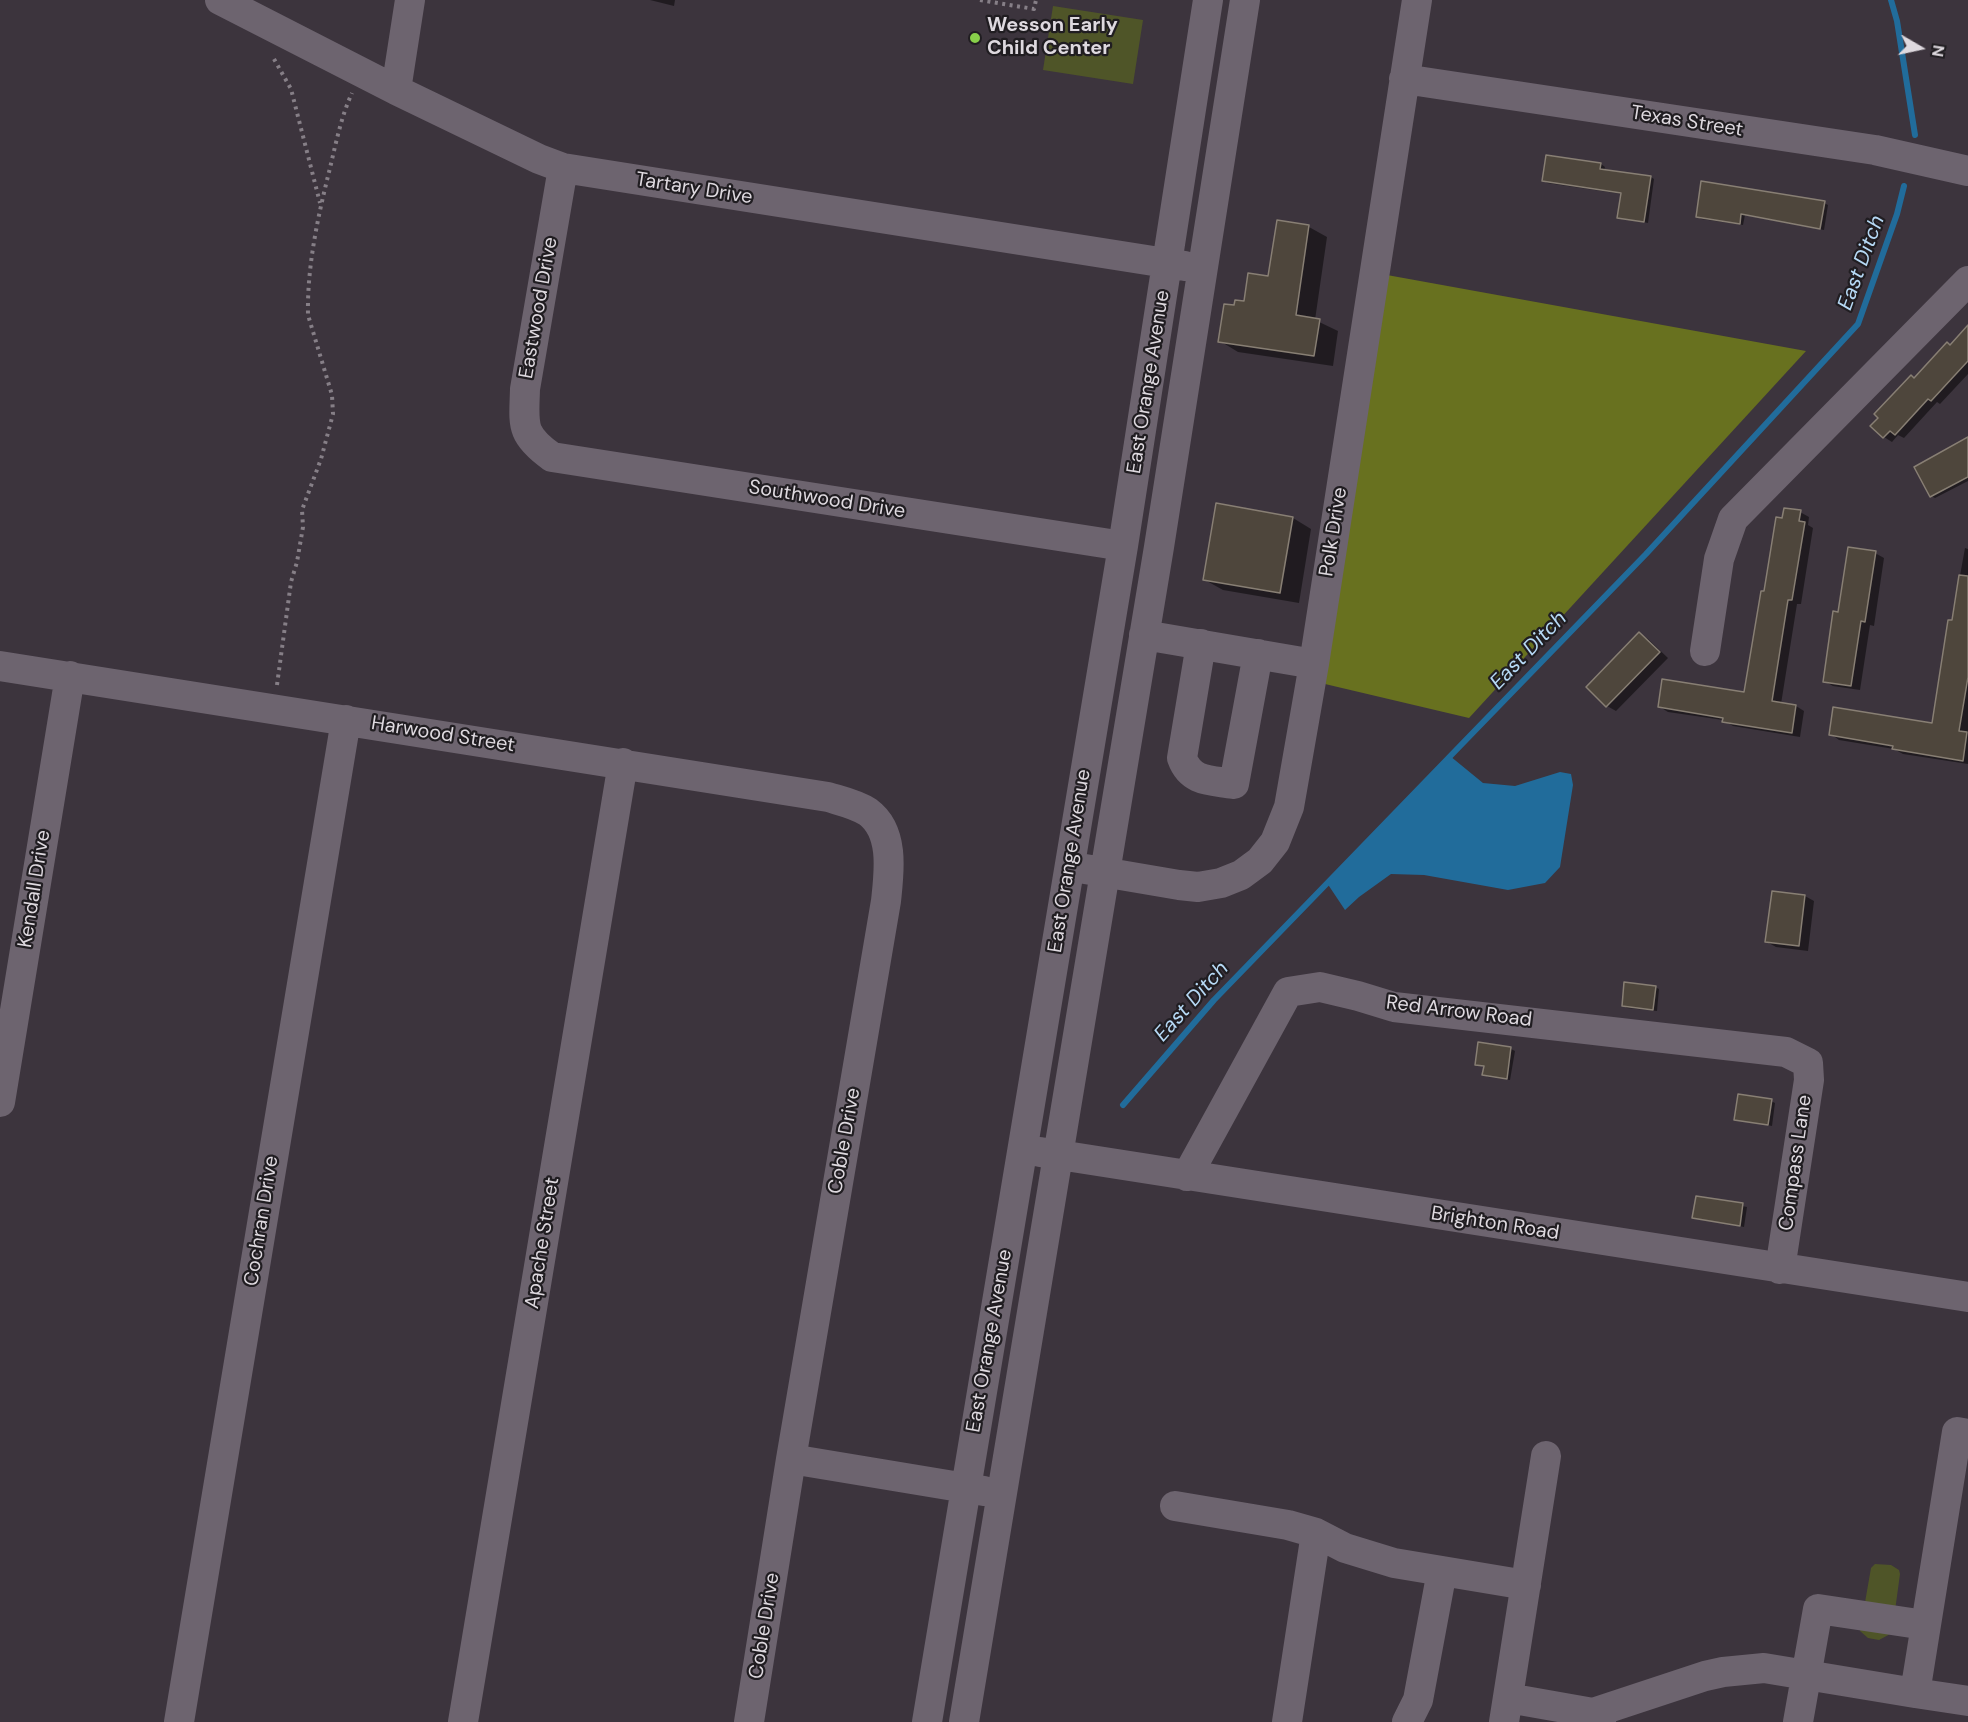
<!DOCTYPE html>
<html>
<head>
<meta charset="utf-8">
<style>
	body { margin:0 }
	#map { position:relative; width:1968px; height:1722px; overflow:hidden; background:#3c343d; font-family:"DM Sans",sans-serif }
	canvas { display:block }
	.north { position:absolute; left:1890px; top:18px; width:60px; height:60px; -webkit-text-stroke:4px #201d21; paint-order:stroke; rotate:99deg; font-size:16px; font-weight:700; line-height:24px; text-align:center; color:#ded9df }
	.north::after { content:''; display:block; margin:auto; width:21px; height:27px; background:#ded9df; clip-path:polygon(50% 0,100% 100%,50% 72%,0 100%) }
</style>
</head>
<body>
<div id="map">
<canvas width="1968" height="1722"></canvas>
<div class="north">N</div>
</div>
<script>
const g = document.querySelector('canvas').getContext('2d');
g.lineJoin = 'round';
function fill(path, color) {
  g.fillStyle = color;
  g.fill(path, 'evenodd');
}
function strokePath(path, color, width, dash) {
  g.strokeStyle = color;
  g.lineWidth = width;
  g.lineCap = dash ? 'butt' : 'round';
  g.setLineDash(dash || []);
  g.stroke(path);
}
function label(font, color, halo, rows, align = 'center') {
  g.font = font + ' "DM Sans",sans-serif';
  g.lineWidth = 4.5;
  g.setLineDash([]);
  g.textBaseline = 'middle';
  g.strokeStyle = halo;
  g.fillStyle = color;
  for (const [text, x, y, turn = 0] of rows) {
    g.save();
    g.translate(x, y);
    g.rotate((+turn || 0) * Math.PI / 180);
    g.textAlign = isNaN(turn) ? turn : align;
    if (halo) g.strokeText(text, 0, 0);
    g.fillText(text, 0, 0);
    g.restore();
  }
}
fill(new Path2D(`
	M1053 6 1143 20 1133 84 1043 70Z
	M1875 1564 1891 1565 1899 1570 1900 1574 1892 1633 1879 1640 1868 1638 1860 1631 1871 1568Z`), '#4f5528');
fill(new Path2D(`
	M1387 275 1806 351 1469 718 1325 684Z`), '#68711f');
fill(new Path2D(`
	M1450 756 1483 783 1515 786 1560 772 1571 774 1573 785 1560 867 1545 883 1508 890 1424 875 1391 874 1359 897 1345 910 1327 883Z`), '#216c9b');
fill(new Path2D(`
	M650 0H675L674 6Z
	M1547 157 1601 164 1605 167 1604 171 1651 177 1654 179 1648 223 1619 217 1622 194 1547 183 1544 180Z
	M1824 203 1828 205 1824 230 1745 215 1743 225 1701 219 1697 216Z
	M1309 227 1327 237 1315 320 1338 331 1333 366 1238 352 1220 341 1235 307 1245 303 1270 278Z
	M1968 328V374L1940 404 1937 402 1904 438 1898 435 1892 442 1884 437 1872 426 1915 379Z
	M1968 439V481L1935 498 1931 496Z
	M1800 512 1809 517 1808 525 1813 528 1801 604H1797L1781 704 1796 706 1804 711 1800 737 1733 726 1723 720 1668 712 1660 707 1745 694 1783 520Z
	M1293 518 1311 529 1299 603 1223 590 1205 580Z
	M1965 548 1968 549V764L1903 754 1894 749 1839 740 1831 734 1933 725Z
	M1875 553 1884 558 1874 626 1870 625 1860 690 1833 686 1824 681 1839 614Z
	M1640 634 1648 639 1668 658 1616 711 1607 706Z
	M1773 892 1805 896 1814 901 1808 951 1776 947 1767 942Z
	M1655 987 1659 989 1657 1011 1627 1008 1623 1005Z
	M1511 1049 1515 1051 1510 1080 1488 1077 1484 1074 1485 1067 1477 1064Z
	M1771 1101 1775 1103 1772 1126 1736 1119Z
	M1697 1197 1747 1207 1744 1227 1694 1217Z`), '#0007');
strokePath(new Path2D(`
	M1891 0 1897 21 1915 135
	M1123 1105 1214 1000 1646 554 1858 324 1897 214 1904 186`), '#216c9b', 6);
const building = new Path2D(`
	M1546 155 1601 163 1600 169 1651 176 1644 222 1617 218 1621 193 1542 181Z
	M1701 181 1825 201 1820 229 1741 214 1740 224 1696 217Z
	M1277 220 1309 225 1296 315 1320 319 1314 356 1218 342 1224 304 1234 305 1235 300 1244 301 1248 273 1268 276Z
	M1968 325V361L1931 401 1928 399 1895 435 1890 431 1883 438 1870 426 1878 418 1874 414 1911 375 1914 378 1947 342 1950 345Z
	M1968 437V477L1930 497 1914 467Z
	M1216 503 1293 517 1280 593 1203 580Z
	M1784 508 1801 510 1799 521 1805 522 1792 600H1788L1772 701 1796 705 1792 733 1722 722 1723 718 1658 707 1662 679 1744 692 1761 591H1764L1776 517 1782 518Z
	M1848 547 1876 551 1865 622 1861 621 1851 686 1823 682 1833 611 1838 612Z
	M1959 575 1968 576V677L1959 731 1967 732 1963 761 1892 749 1893 746 1829 735 1833 707 1932 723 1948 620H1952Z
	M1639 632 1660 652 1606 707 1586 687Z
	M1772 891 1805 895 1799 946 1765 942Z
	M1624 982 1656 986 1653 1010 1622 1006Z
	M1478 1042 1511 1047 1507 1079 1482 1075 1484 1066 1475 1065Z
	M1738 1094 1772 1099 1768 1125 1734 1120Z
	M1696 1196 1743 1203 1740 1226 1692 1218Z`);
fill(building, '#4e463c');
strokePath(building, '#887f74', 1.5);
strokePath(new Path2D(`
	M980 0 1034 9 1036 0
	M274 59 291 89 320 203
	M277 685 291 582 297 562 303 527 302 510 321 459 333 414 332 395 308 315C307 266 318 216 330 168 336 143 341 117 352 93`), '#867f87', 4, [3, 4.5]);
strokePath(new Path2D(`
	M220 0 396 90 539 159 563 168 1185 266
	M1404 79 1875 150 1968 171
	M396 90 410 0
	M563 168 525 389C524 425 520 434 552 457L1123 546
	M1144 635 1314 664
	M1201 644 1182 758C1191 783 1212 780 1234 784L1258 654
	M1705 651 1719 559 1733 519 1968 281
	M0 666 828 797C841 801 856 804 868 812 895 832 889 873 886 901L791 1459 749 1722
	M1085 869 1179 885 1198 887 1221 883 1241 875 1260 861 1275 842 1289 807 1314 664 1417 0
	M0 1102 70 676
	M1040 1152 1968 1297
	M1187 1176 1288 992 1320 987 1358 996 1394 1007 1786 1052 1808 1063 1809 1080 1780 1269
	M1968 1434 1957 1432 1915 1693 1968 1701
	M791 1459 984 1491
	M1175 1506 1288 1525 1316 1533 1345 1548 1394 1563 1526 1585
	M1508 1698 1593 1713
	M179 1722 346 720
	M463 1722 623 763
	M927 1722 1123 546 1208 0
	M964 1722 1159 547 1245 0
	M1287 1722 1316 1533
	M1407 1722 1418 1700 1442 1571
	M1504 1722 1546 1456
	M1601 1722 1593 1713 1705 1676 1723 1672 1764 1668 1915 1693
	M1798 1722 1818 1609 1925 1625`), '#6d646f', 30);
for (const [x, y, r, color] of [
	[975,38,6,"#88cf4a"]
]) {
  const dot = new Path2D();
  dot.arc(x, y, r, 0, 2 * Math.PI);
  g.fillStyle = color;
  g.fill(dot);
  strokePath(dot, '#201d21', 2);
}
label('bold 20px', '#ded9df', '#201d21', [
	["Wesson Early",987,26],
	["Child Center",987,49]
], 'left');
label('20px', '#ded9df', '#201d21', [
	["Texas Street",1687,122,9],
	["Tartary Drive",694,189,9],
	["Eastwood Drive",539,308,-80],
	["East Orange Avenue",1149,382,-81],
	["Southwood Drive",827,500,9],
	["Polk Drive",1334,532,-81],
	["Harwood Street",443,735,9],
	["East Orange Avenue",1070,861,-81],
	["Kendall Drive",35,889,-81],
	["Red Arrow Road",1459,1012,7],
	["Coble Drive",845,1141,-80],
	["Compass Lane",1796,1163,-82],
	["Cochran Drive",262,1221,-81],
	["Brighton Road",1495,1224,9],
	["Apache Street",543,1243,-81],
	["East Orange Avenue",990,1341,-80],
	["Coble Drive",765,1626,-81]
]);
label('italic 21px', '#b6d9f5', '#201d21', [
	["East Ditch",1862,263,-70],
	["East Ditch",1529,651,-46],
	["East Ditch",1192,1002,-48]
]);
</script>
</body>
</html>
